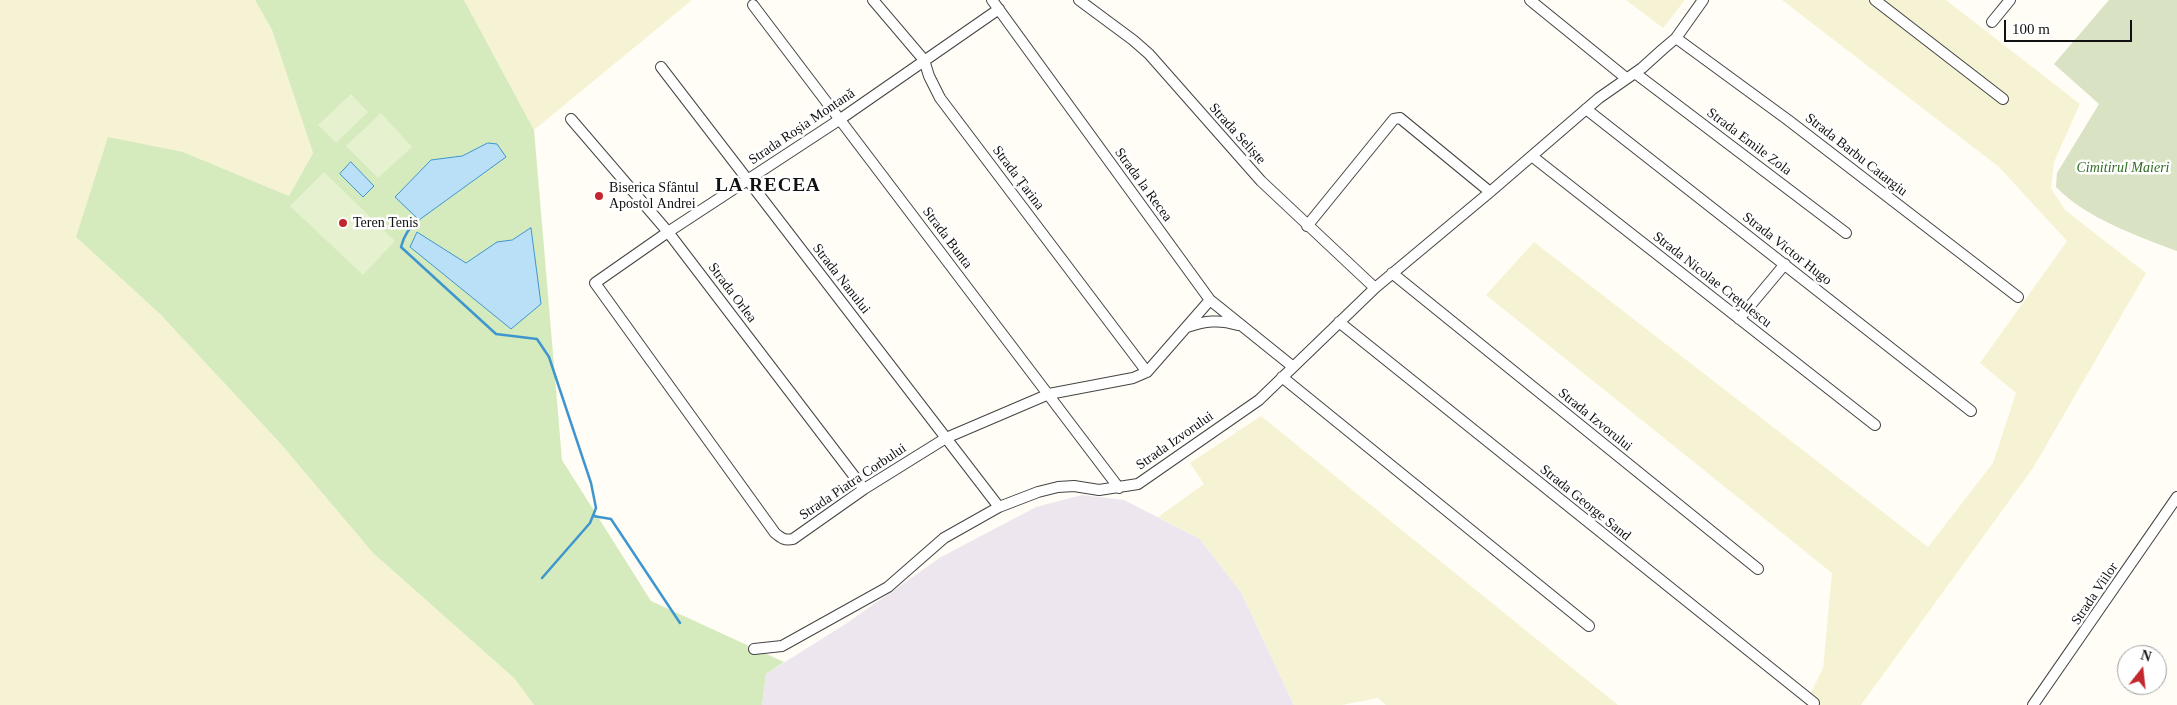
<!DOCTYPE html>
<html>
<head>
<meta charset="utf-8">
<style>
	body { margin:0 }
	#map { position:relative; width:2177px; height:705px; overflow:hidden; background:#fffdf5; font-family:Georgia,serif }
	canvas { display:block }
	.north { position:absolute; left:2117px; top:645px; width:50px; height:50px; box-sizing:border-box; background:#fff; border:1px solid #a0a0a0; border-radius:50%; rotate:16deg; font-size:14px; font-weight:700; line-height:20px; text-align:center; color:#111 }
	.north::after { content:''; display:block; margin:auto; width:18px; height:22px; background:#c4262e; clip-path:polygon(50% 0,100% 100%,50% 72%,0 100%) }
	.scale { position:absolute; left:2004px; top:20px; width:128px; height:22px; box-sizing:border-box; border:2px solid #111; border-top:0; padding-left:6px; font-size:15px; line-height:18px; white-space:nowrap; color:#111; -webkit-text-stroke:4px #fff; paint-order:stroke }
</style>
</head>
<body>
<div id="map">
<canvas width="2177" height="705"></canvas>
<div class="north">N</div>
<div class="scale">100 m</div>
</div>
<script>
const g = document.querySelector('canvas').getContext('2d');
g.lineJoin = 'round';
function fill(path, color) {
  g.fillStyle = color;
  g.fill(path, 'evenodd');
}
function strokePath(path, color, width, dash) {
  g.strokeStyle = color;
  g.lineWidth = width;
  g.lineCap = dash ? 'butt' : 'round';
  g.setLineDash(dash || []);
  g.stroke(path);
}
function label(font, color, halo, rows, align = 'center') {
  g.font = font + ' Georgia,serif';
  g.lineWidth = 5;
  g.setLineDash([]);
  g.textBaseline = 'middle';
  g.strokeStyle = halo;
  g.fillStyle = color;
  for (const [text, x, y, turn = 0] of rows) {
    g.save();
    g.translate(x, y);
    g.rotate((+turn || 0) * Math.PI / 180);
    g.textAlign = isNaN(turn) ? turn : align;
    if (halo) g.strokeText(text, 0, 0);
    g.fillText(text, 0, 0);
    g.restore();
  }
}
fill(new Path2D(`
	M1082 495 1124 500 1200 539 1241 592 1294 705H762L766 674 847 623 941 557 1036 507Z`), '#eee6ef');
fill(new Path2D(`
	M0 0H255L272 30 313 153 289 196 183 152 76 237 161 315 280 443 373 553 514 678 534 705H0Z
	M464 0H692L534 130Z
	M1626 0H1685L1663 28Z
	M1782 0H1946L2080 104 2054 162 2051 188 2065 210 2146 273 2033 468 1861 705H1805L1823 668 1832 573 1486 295 1534 242 1928 547 1993 463 2016 393 1980 363 2067 241 1999 167Z
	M1261 416 1618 705H1386L1378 698 1342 705H1294L1241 592 1200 539 1158 517 1204 484 1190 463Z`), '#f6f3d4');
fill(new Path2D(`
	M255 0H464L534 130 562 460 651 601 784 662 766 674 762 705H534L514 678 373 553 280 443 161 315 76 237 108 137 183 152 289 196 313 153 272 30Z`), '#d5ebbd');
fill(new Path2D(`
	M2109 0H2177V251C2137 236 2086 218 2056 187L2057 173 2099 104 2054 64Z`), '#d9e3c4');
fill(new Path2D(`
	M351 94 368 112 336 143 318 125Z
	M381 113 412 147 378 178 346 146Z
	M324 172 395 241 363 275 290 206Z`), '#e6f2cf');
const water = new Path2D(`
	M488 143 497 144 506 157 419 220 395 197 431 160 462 156Z
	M351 162 374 186 363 197 340 174Z
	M531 228 541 304 511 329 410 247 417 232 466 263 497 242 512 240Z`);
fill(water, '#b9e0f7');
strokePath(water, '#3f96cf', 1);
strokePath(new Path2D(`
	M419 220C409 228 404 235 401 247L496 334 537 339 549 357 591 483 596 508 590 523 542 578
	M593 516 611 519 680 623`), '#3f96cf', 2.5);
const minor = new Path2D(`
	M873 0 924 60 929 76 940 98 1147 372
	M992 0 1210 300 1292 366
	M1079 0 1133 40 1149 54 1261 181 1375 288
	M1530 0 1626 78
	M1875 0 2003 99
	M753 5 1119 488
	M999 9 839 120 668 232 595 283 775 533C781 538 785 541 793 539L864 489 946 438 1049 394 1133 378 1147 372 1210 300
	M1992 22 2010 0
	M1676 38 1788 120 2018 297
	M661 67 999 507
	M1635 73 1846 233
	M1586 109 1971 411
	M571 119 668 232 864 489
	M1533 157 1875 425
	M1307 226 1394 119 1400 118 1490 192
	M1392 273 1758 569
	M1739 319 1785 264
	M1339 322 1814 703
	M1187 327C1205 321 1219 319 1238 325
	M1282 377 1589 626
	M754 649 782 646 888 587 944 538 999 507 1038 492 1058 487 1074 486 1099 490 1138 484 1259 400 1375 288 1490 192 1599 98 1642 68 1663 49 1676 38 1703 0
	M2033 705 2177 497`);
strokePath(minor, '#444', 12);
strokePath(minor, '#fff', 10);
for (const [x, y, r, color] of [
	[599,196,5,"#c4262e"],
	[343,223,5,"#c4262e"]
]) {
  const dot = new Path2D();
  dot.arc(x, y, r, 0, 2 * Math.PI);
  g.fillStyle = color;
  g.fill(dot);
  strokePath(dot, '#fff', 2);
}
label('14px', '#111', '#fff', [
	["Strada Roșia Montană",802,127,-34],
	["Strada Seliște",1237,134,48],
	["Strada Emile Zola",1749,142,37],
	["Strada Barbu Catargiu",1856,155,38],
	["Strada Țarina",1018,178,53],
	["Strada la Recea",1143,185,54],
	["Strada Bunta",947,238,53],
	["Strada Victor Hugo",1787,249,38],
	["Strada Nanului",841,279,52],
	["Strada Nicolae Crețulescu",1712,280,38],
	["Strada Orlea",732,293,53],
	["Strada Izvorului",1595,420,39],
	["Strada Izvorului",1175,441,-35],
	["Strada Piatra Corbului",853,482,-34],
	["Strada George Sand",1585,503,39],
	["Strada Viilor",2095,594,-56]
]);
label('italic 14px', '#2f6b1f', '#fff', [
	["Cimitirul Maieri",2123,168]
]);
label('14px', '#111', '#fff', [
	["Biserica Sfântul",609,188],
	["Apostol Andrei",609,204],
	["Teren Tenis",353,223]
], 'left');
g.letterSpacing = '1px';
label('bold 19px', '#111', '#fff', [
	["LA RECEA",768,186]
]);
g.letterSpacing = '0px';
</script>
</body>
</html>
